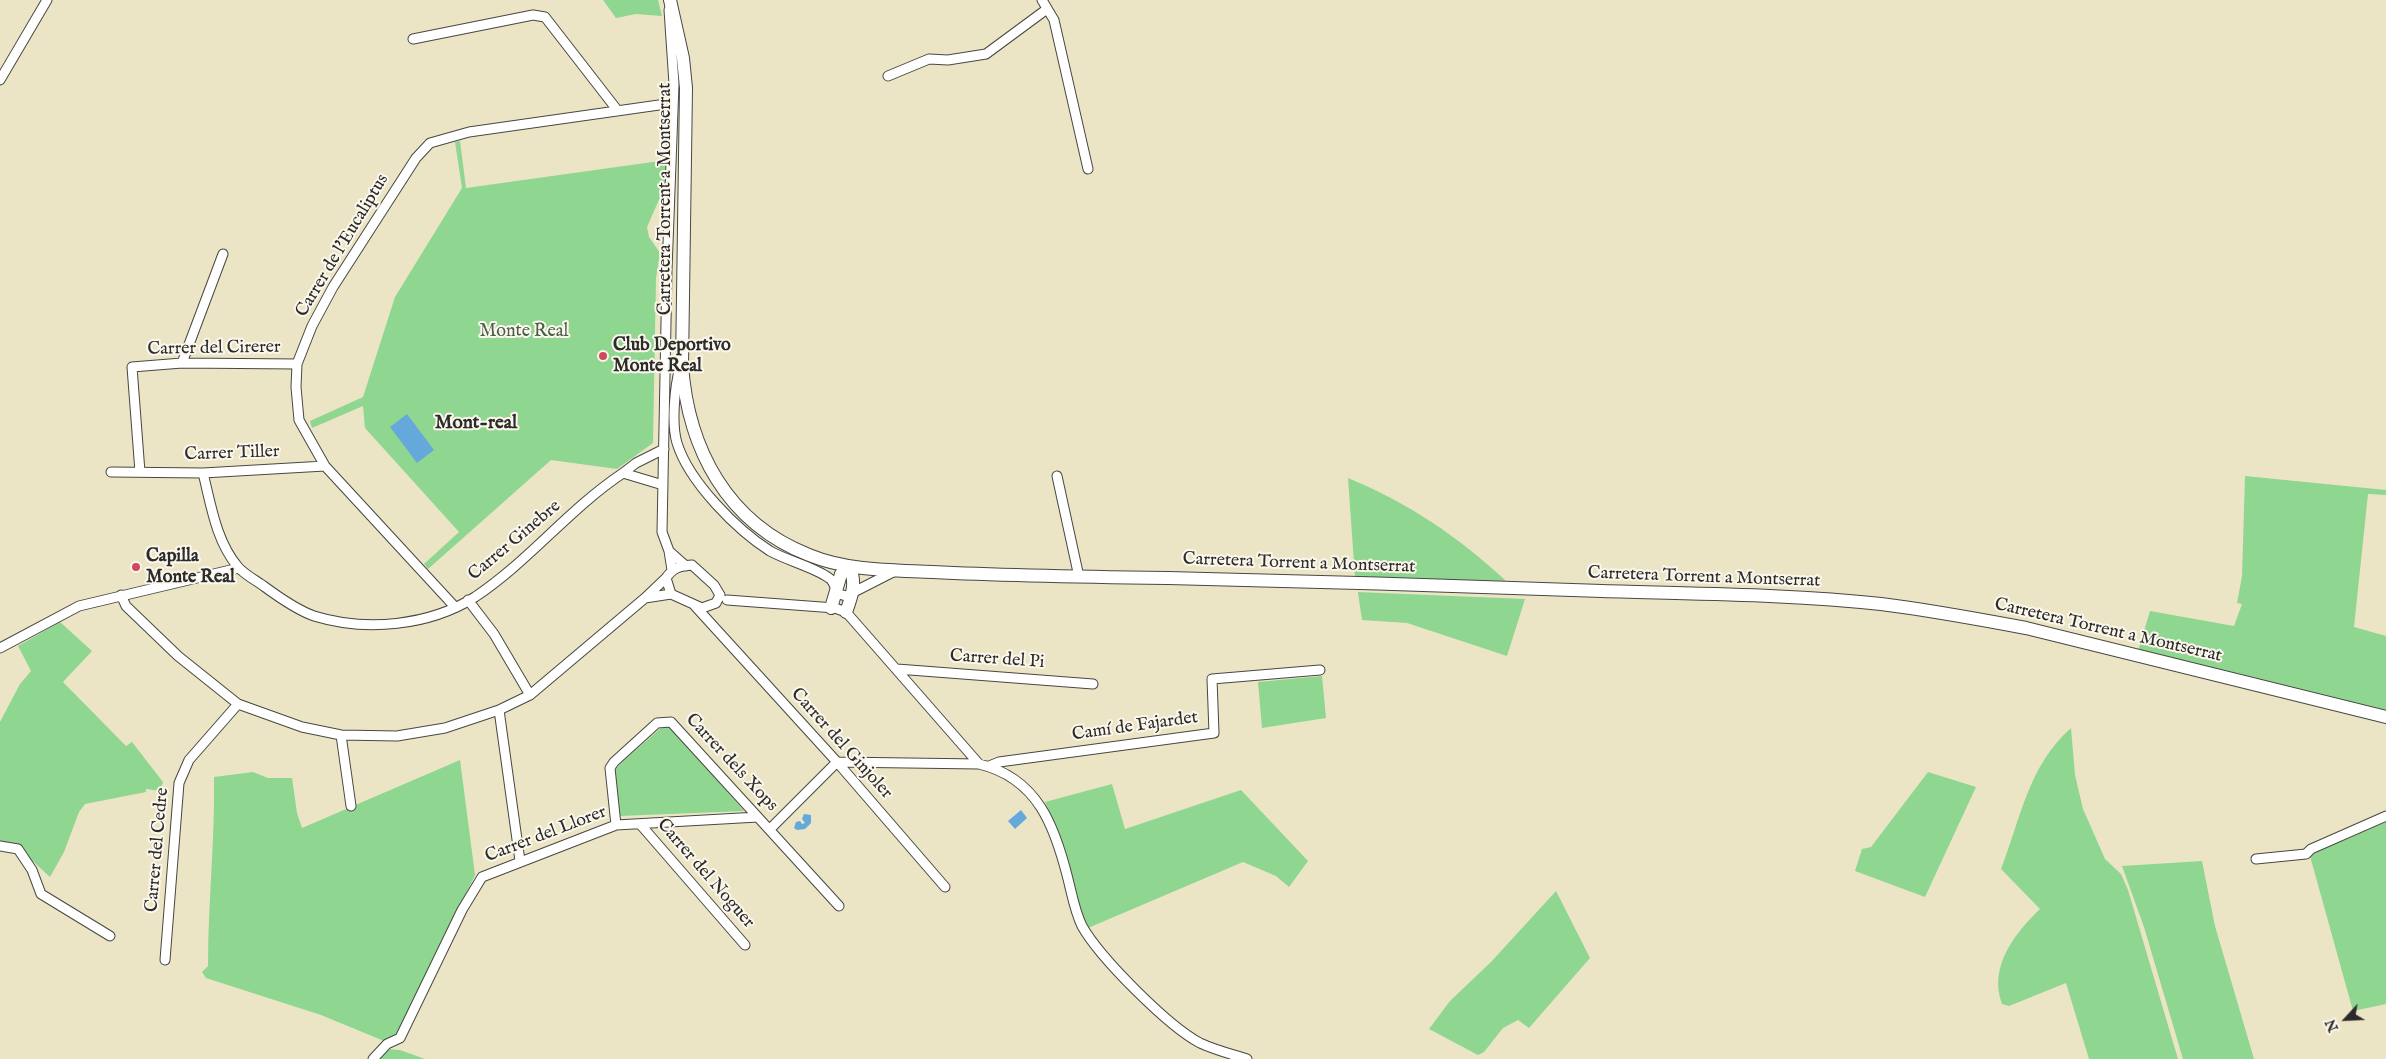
<!DOCTYPE html>
<html>
<head>
<meta charset="utf-8">
<style>
	body { margin:0 }
	#map { position:relative; width:2386px; height:1059px; overflow:hidden; background:#ebe5c6; font-family:"IM FELL English",serif }
	canvas { display:block }
	.north { position:absolute; left:2321px; top:994px; width:50px; height:50px; -webkit-text-stroke:4px #fbf7ec; paint-order:stroke; rotate:245deg; font-size:14px; font-weight:700; line-height:20px; text-align:center; color:#2b2b2b }
	.north::after { content:''; display:block; margin:auto; width:18px; height:22px; background:#2b2b2b; clip-path:polygon(50% 0,100% 100%,50% 72%,0 100%) }
</style>
</head>
<body>
<div id="map">
<canvas width="2386" height="1059"></canvas>
<div class="north">N</div>
</div>
<script>
const g = document.querySelector('canvas').getContext('2d');
g.lineJoin = 'round';
function fill(path, color) {
  g.fillStyle = color;
  g.fill(path, 'evenodd');
}
function strokePath(path, color, width, dash) {
  g.strokeStyle = color;
  g.lineWidth = width;
  g.lineCap = dash ? 'butt' : 'round';
  g.setLineDash(dash || []);
  g.stroke(path);
}
function label(font, color, halo, rows, align = 'center') {
  g.font = font + ' "IM FELL English",serif';
  g.lineWidth = 4;
  g.setLineDash([]);
  g.textBaseline = 'middle';
  g.strokeStyle = halo;
  g.fillStyle = color;
  for (const [text, x, y, turn = 0] of rows) {
    g.save();
    g.translate(x, y);
    g.rotate((+turn || 0) * Math.PI / 180);
    g.textAlign = isNaN(turn) ? turn : align;
    if (halo) g.strokeText(text, 0, 0);
    g.fillText(text, 0, 0);
    g.restore();
  }
}
fill(new Path2D(`
	M603 0H658L662 16 636 14 616 18Z
	M460 141 466 188 667 160 673 168 647 227 649 237 660 253 656 278 653 443 617 469 551 460 428 569 424 564 459 532 365 428 363 406 312 428 310 421 363 397 395 297 462 188 455 142Z
	M2245 476 2386 490V495L2368 494 2354 627 2386 636V710L2138 651 2150 611 2234 626 2242 604 2237 603 2242 576Z
	M1348 478C1407 502 1459 537 1506 581L1355 577Z
	M1358 593V592L1525 599 1507 656 1407 623 1362 620Z
	M60 622 92 651 63 682 126 746 132 742 163 782 160 791 146 789V792L85 804 79 812 64 852 50 877 23 852 0 845V722L20 684 31 671 18 646Z
	M1322 676 1326 718 1262 728 1258 682Z
	M662 727H669L675 732 744 811 620 816 615 770 622 762Z
	M2071 728 2075 775 2083 809 2105 859 2121 874 2128 890 2178 1059H2089L2066 983 2009 1006 2002 1004C1988 967 2015 933 2040 909L2001 869C2021 818 2028 766 2071 728Z
	M460 760 475 875 396 1036 384 1041 321 1015 206 978 202 972 208 966C208 903 215 840 214 777L253 772 268 778H292L297 813 302 828Z
	M1928 772 1976 787 1925 897 1855 871 1862 849 1871 847Z
	M1112 784 1125 829 1241 790 1308 861 1289 887 1276 876 1243 862 1088 928 1075 895 1062 843 1045 802Z
	M2386 818V1004L2353 1011 2310 856 2313 852Z
	M2202 861 2215 926 2254 1059H2183L2144 927 2122 866Z
	M1556 891 1590 958 1529 1028 1518 1020 1503 1028 1484 1052 1478 1055 1429 1029 1450 1001 1491 962Z
	M387 1049 400 1050 425 1059H376Z`), '#8fd691');
fill(new Path2D(`
	M407 414 434 450 417 463 390 427Z
	M1021 810 1027 818 1015 829 1008 821Z
	M804 814 811 815V823L805 829 797 830 794 828 796 822 800 821 802 824 805 823 802 819Z`), '#64a9da');
const street = new Path2D(`
	M1042 0 1054 20 1088 169
	M413 39 533 15 545 17 618 111
	M888 76 929 59 948 60 986 54 1047 9
	M0 80 47 0
	M182 363 223 254
	M680 367C675 386 671 423 677 443 689 482 737 530 770 551 788 561 814 567 829 578 834 581 835 589 839 594L846 596 895 571
	M111 472 203 473 325 466
	M140 472 132 367 182 363 297 364
	M203 473C211 505 216 541 238 567 245 575 257 581 265 587 280 598 297 610 314 616 366 632 429 626 475 597 529 561 569 509 623 473
	M1057 476 1079 577
	M663 485 623 473 636 463 664 449
	M669 551 662 532 667 270 674 84 669 10
	M692 565 714 585 720 595 716 603 702 608 671 594 666 578C673 568 679 566 692 565Z
	M672 570 669 551 686 566
	M666 578 645 598 671 594
	M121 595 126 606 178 656 238 704 302 727 341 735 397 736 445 728 499 710 530 695 645 598
	M468 600 494 634 530 695
	M727 600 835 608 846 612 979 764C1038 778 1055 827 1068 879 1072 895 1075 912 1082 926 1100 958 1168 1026 1200 1043 1215 1050 1231 1054 1247 1059
	M695 606 837 762 945 887
	M455 607 325 466 299 420 296 387 297 364 312 326 333 287 416 158 430 143 469 132 659 105
	M0 648 79 606 239 568
	M897 669 1093 684
	M499 710 520 861
	M341 735 351 806
	M989 766 999 762 1214 733 1212 679 1320 670
	M640 824 745 945
	M616 825 610 768 614 762 657 723 671 722 839 906
	M770 829 837 762 979 764
	M0 846 18 849 32 870 41 894 110 936
	M2256 859 2306 854 2311 849 2386 816
	M165 960 179 783 189 760 238 704
	M373 1059 387 1044 400 1038 462 910 482 877 616 825 758 817`);
const secondary = new Path2D(`
	M670 0 683 58 686 88 682 365C688 449 727 523 809 555 848 571 892 570 933 572 1011 576 1090 577 1168 578 1313 581 1457 586 1602 591 1695 594 1789 594 1881 604 1930 610 1978 619 2026 628L2386 717
	M831 608 841 574 849 566
	M846 612C852 596 857 582 849 566`);
strokePath(street, '#484742', 11);
strokePath(secondary, '#484742', 14);
strokePath(street, '#fff', 9);
strokePath(secondary, '#fff', 12);
for (const [x, y, r, color] of [
	[603,356,5,"#d1495b"],
	[136,567,5,"#d1495b"]
]) {
  const dot = new Path2D();
  dot.arc(x, y, r, 0, 2 * Math.PI);
  g.fillStyle = color;
  g.fill(dot);
  strokePath(dot, '#fbf7ec', 2);
}
label('18px', '#2b2b2b', '#fbf7ec', [
	["Carretera Torrent a Montserrat",666,199,-90],
	["Carrer de l'Eucaliptus",343,246,-59],
	["Carrer del Cirerer",214,349,-1],
	["Carrer Tiller",232,454,-2],
	["Carrer Ginebre",515,541,-40],
	["Carretera Torrent a Montserrat",1299,564,2],
	["Carretera Torrent a Montserrat",1704,578,2],
	["Carretera Torrent a Montserrat",2108,631,13],
	["Carrer del Pi",997,660,4],
	["Camí de Fajardet",1135,727,-8],
	["Carrer del Ginjoler",841,744,48],
	["Carrer dels Xops",731,763,47],
	["Carrer del Llorer",546,835,-21],
	["Carrer del Cedre",158,850,-85],
	["Carrer del Noguer",705,874,49]
]);
label('18px', '#495e4a', '#fbf7ec', [
	["Monte Real",524,332]
]);
label('bold 18px', '#2b2b2b', '#fbf7ec', [
	["Club Deportivo",613,346],
	["Monte Real",613,367],
	["Capilla",146,557],
	["Monte Real",146,578]
], 'left');
label('bold 19px', '#2b2b2b', '#fbf7ec', [
	["Mont-real",476,424]
]);
</script>
</body>
</html>
